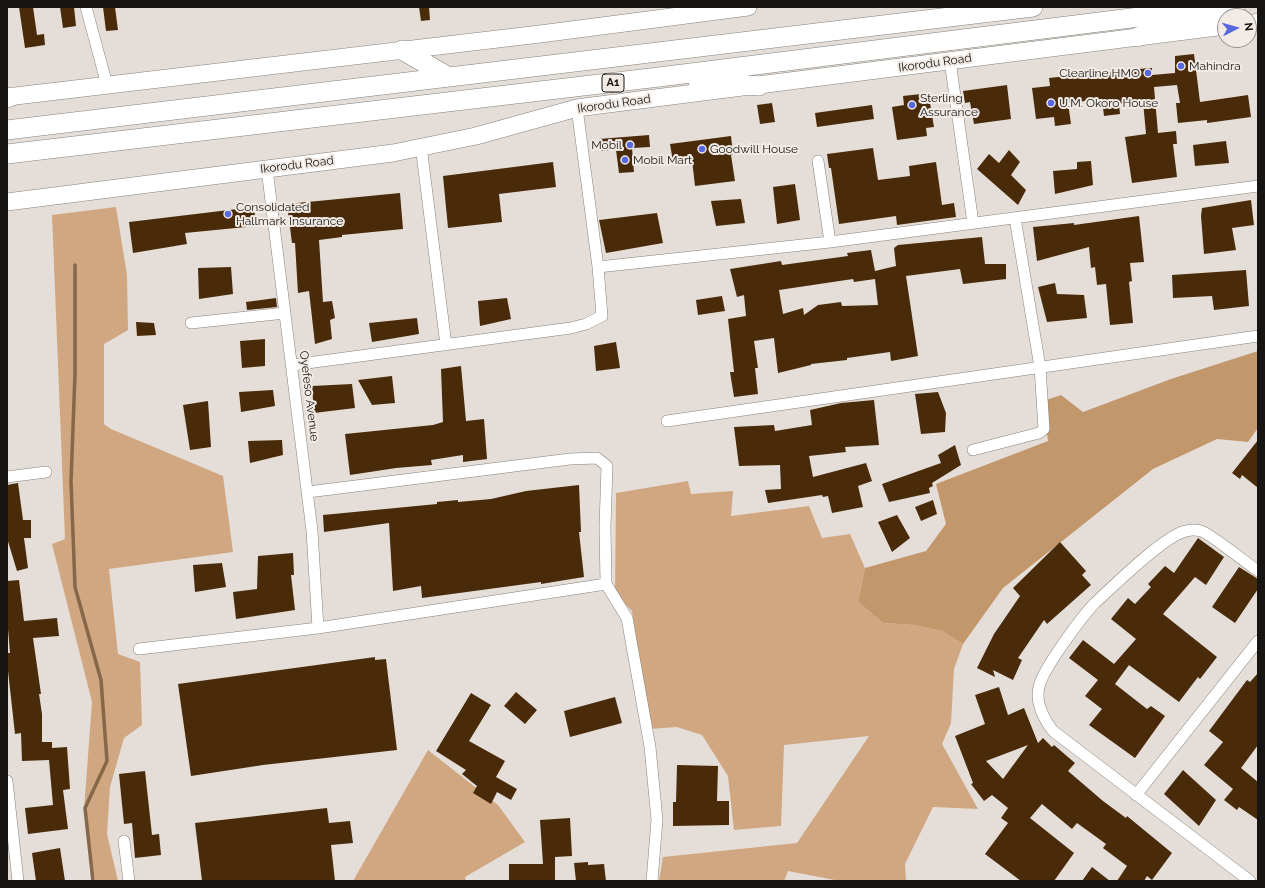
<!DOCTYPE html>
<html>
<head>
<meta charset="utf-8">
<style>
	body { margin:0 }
	#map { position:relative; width:1265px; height:888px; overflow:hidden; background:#e5ded8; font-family:Raleway,sans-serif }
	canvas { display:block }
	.frame { position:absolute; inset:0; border:8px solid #171513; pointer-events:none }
	.north { position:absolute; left:1217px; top:8px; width:40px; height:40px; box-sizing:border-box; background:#f2ebe5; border:1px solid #9a9591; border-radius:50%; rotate:84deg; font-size:11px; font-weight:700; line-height:16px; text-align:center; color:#171513 }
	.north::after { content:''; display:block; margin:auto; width:14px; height:18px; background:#5a68df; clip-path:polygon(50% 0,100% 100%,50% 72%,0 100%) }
</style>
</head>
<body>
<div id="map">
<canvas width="1265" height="888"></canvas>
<div class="frame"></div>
<div class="north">N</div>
</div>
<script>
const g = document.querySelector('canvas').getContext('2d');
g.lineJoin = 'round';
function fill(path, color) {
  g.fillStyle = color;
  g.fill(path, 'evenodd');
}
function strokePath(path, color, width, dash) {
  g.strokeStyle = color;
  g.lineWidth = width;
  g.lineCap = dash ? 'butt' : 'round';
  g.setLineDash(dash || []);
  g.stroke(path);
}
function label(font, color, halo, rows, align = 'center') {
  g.font = font + ' Raleway,sans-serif';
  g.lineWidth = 4;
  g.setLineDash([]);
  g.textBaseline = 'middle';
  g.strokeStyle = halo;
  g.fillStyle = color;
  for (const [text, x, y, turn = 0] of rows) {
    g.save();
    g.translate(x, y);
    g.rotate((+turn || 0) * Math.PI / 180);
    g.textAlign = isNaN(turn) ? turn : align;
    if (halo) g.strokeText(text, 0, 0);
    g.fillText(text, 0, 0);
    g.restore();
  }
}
fill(new Path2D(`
	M116 207 127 275 128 330 104 344V424L111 429 223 476 233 552 109 569 118 654 140 662 142 725 124 738 110 787 107 834 118 881H95L84 810 92 702 52 544 65 539 52 215Z
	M688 481 691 494 733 491 731 516 809 506 822 538 850 534 865 568 858 602 883 623 914 625 942 631 963 644 954 669 951 723 942 744 978 809 933 807 905 864 906 881H840L788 871 784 881H659L663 857 797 843 869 736 784 745 781 826 734 830 728 776 702 735 677 727 650 729 632 611 615 593 616 493Z
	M428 750 498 805 525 842 465 877 466 881H353Z`), '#d0a781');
fill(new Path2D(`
	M1258 351V428L1248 442 1217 439 1153 469 1003 588 963 644 942 631 914 625 883 623 858 602 865 568 926 551 946 524 936 484 1048 441 1043 401 1061 395 1083 412 1171 379Z`), '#c3976c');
strokePath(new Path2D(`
	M75 265V374L71 481 75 587 101 680 107 761 85 808 93 881`), '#866749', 3.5);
fill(new Path2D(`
	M19 7H33L37 35 44 34 45 45 25 48Z
	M60 7H74L76 26 63 28Z
	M103 7H115L118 30 106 31Z
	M419 7H429L430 20 421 21Z
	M1194 54 1200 102 1248 95 1251 117 1207 123V120L1178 123 1176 103H1180L1177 85 1154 87 1158 133 1176 131 1177 144H1173L1177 177 1132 183 1125 137 1146 134 1143 101 1119 104 1120 114 1104 116 1102 99 1068 103 1071 124 1055 126 1054 117 1036 119 1032 88 1050 86 1049 78 1095 73 1114 72 1115 74 1138 71V69L1152 68V75L1175 73V56Z
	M1007 85 1011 119 974 124 970 102 965 103 963 91Z
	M921 94 922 104 930 103 934 127 926 128 927 136 897 140 892 107 904 105 903 96Z
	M772 103 775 122 760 124 757 105Z
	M872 105 874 119 817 127 815 113Z
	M649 135 650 147 632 148 634 172 619 173 616 150 600 151 599 139Z
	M731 136 733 154 731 155 735 181 695 186 692 160 673 162 670 144Z
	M1226 141 1229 163 1195 166 1193 145Z
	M873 148 878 180 910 176 909 166 936 162 942 205 954 203 956 217 897 225 896 216 839 224 831 168H829L827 154Z
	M1009 150 1020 162 1011 175 1026 190 1018 205 977 169 989 154 999 163Z
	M1091 161 1093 185 1055 194 1053 171 1077 169V162Z
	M553 162 556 187 499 194 502 222 448 228 443 176Z
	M795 184 800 220 777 224 773 187Z
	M400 193 403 229 342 235V237L319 240 323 302 332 301 335 318 330 320 332 339 315 344 309 291 298 293 295 243H292L287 204Z
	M741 199 745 223 716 226 711 201Z
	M1251 200 1254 225 1232 228 1236 250 1204 254 1201 216 1202 208Z
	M254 207 256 226 185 233 187 244 133 253 129 222Z
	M657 213 663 243 606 253 599 220Z
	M1139 216 1144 262 1130 263 1132 281 1129 282 1133 323 1110 325 1106 284 1097 285 1095 267 1091 268 1089 247 1037 261 1033 227 1074 223V225Z
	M982 237 985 264H1006V279L963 284 960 269 906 276 918 356 891 361 890 352 847 358V360L811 364V365L778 373 774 338 754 341 758 368H755L758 394 734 397 730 372H734L728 319 746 316 744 295 737 297 730 269 781 261 782 265 848 256 847 253 871 250 875 271 896 266 894 248 898 245ZM853 279 854 282 875 279 878 305 842 306 841 302 818 305 804 315 803 308 783 314 779 290Z
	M231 267 233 294 199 299 198 268Z
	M1246 270 1249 306 1214 310 1212 296 1173 298 1172 275Z
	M1055 283 1057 294 1084 295 1087 318 1047 322 1038 287Z
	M722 296 725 311 698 315 696 300Z
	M276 298 277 307 247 310 246 302Z
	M507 298 511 319 480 326 478 301Z
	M417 318 419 334 372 342 369 323Z
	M136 322 154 323 156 335 137 336Z
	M265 339V366L242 368 240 341Z
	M616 342 620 368 596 371 594 346Z
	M461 366 466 421 484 419 487 459 463 462V455L431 460 432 465 396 468 350 475 345 434 433 425 443 422 441 369Z
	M392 376 395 403 372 405 358 380Z
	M352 384 355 408 314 413 312 386Z
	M273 390 275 406 241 412 239 392Z
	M938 392 946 413 945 432 921 434 915 394Z
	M874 400 879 445 845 447 846 452 809 456 813 477 866 463 872 481 858 486 863 507 832 513 828 496 823 497 822 495 768 503 765 490 781 489 780 465 739 466 734 427 774 425 775 431 812 425 810 410 841 403Z
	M208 401 211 447 190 450 183 405Z
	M282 440 283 455 250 463 248 441Z
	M1258 440V488L1242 475 1240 479 1232 473Z
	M955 445 961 465 932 483 933 486 929 488 930 493 889 502 882 484 941 463 938 455Z
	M18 483 23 520H31V538H24L28 568 17 571 7 538V485Z
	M579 485 581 532H579L584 577 541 584V582L422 598 421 586 393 591 389 523 324 532 323 515 437 504V502L458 500V502L491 499 526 491Z
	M933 500 937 514 921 521 915 507Z
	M897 515 910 538 892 552 878 522Z
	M1198 538 1224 557 1206 585 1195 577 1163 614 1217 657 1200 679 1198 677 1179 702 1129 665 1115 684 1147 709 1151 706 1165 716 1135 758 1089 725 1102 709 1085 696 1098 680 1069 658 1083 640 1114 664 1136 639 1111 619 1128 598 1135 604 1151 587 1148 584 1165 566 1174 573Z
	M1060 542 1086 571 1082 575 1091 585 1047 624 1044 620 1018 658 1022 660 1013 680 993 670 995 677 977 668 994 634 1020 596 1013 588Z
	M293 553 294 575H291L295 610 236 619 233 592 257 589 258 556Z
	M222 563 226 587 195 592 193 565Z
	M1239 567 1258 579V589L1235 623 1212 607Z
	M19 580 24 621 57 618 59 636 33 638 41 694H39L42 714V742H52V748L67 747 70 789 63 790 68 829 28 834 25 808 53 805 49 760 22 761 21 733 15 734 7 662V653H10L7 617V581Z
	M375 657V660L386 659 397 750 263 765 191 776 178 684Z
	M1258 673V745L1241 768 1258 782V820L1239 807 1237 810 1224 800 1233 789 1204 765 1223 742 1209 731 1247 680 1250 682Z
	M999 687 1008 715 1024 708 1038 743 1043 738 1052 747 1054 745 1075 763 1068 771 1103 801 1126 818 1127 816 1172 853 1152 880 1147 876 1144 881H1117L1127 866 1103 848 1106 844 1077 823 1072 829 1042 804 1030 818 1074 853 1054 881H1021L985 854 1008 823 1001 818 1008 808 992 795 984 801 971 784 973 783 955 736 985 724 975 695ZM1028 745 1003 779 986 761Z
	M516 692 537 710 525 724 504 706Z
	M471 693 491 705 469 741 505 761 496 777 517 789 511 800 497 792 491 804 473 793 477 786 462 774 466 770 436 751Z
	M615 697 622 723 570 737 564 711Z
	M677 765 718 766 717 801H729V825L673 826V802H676Z
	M1183 770 1216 800 1199 826 1164 794Z
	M145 771 152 835 159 834 161 855 135 858 132 823 124 824 119 774Z
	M327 808 329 823 350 821 353 843 331 845 335 881H202L195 823Z
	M570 818 572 856 555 857V881H509V864H543L540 820Z
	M60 848 65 881H36L32 853Z
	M588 862V865L604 864 606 881H576L574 863Z
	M1092 867 1110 881H1082Z`), '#492b0a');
const minor = new Path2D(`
	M86 7 107 85
	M950 61 973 223
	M421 146 446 345
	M818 161 830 242
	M267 169 312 531 318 628
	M598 267 830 242 1258 186
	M191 323 285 313
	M292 365 571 328 586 324 602 316 598 267 577 108
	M667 421 1258 336
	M973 450 1039 433 1044 429 1040 367 1015 218
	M7 477 46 472
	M308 492 570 459 597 458 607 466 605 527 606 584 627 618 650 747 657 820 652 881
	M139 649 318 628 606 584
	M7 781 18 881
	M1136 795 1258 641
	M124 841 129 881
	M1250 881 1053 731C1044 719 1035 703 1039 687 1042 670 1081 618 1094 604 1111 588 1165 535 1186 531 1190 530 1197 530 1201 531 1208 532 1249 565 1258 571`);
const primary = new Path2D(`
	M1249 24 1258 22
	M7 97 540 34 748 7
	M7 202 393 153 476 136 577 108 600 105 1225 26`);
const motorway = new Path2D(`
	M1137 37 1235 7
	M402 50 447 76
	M698 81 759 86
	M7 98 10 97
	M7 130 1033 7
	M7 154 659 77 1219 7`);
strokePath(minor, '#86807a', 12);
strokePath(primary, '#86807a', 18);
strokePath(motorway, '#86807a', 20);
strokePath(minor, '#fff', 11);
strokePath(primary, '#fff', 17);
strokePath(motorway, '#fff', 19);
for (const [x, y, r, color] of [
	[1181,66,4,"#5a68df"],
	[1148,73,4,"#5a68df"],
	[1051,103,4,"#5a68df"],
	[912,105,4,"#5a68df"],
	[630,145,4,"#5a68df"],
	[702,149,4,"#5a68df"],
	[625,160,4,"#5a68df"],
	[228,214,4,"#5a68df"]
]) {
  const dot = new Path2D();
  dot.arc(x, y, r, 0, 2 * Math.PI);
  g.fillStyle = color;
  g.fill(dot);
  strokePath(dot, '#f2ebe5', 1.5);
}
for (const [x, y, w] of [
	[613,83,22]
]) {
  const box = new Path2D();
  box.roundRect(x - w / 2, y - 9, w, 18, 3);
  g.fillStyle = '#f2ebe5';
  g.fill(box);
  strokePath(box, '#171513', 1);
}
label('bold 11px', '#171513', null, [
	["A1",613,83]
]);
label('12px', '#171513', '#f2ebe5', [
	["Ikorodu Road",935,63,-8],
	["Ikorodu Road",614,104,-8],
	["Ikorodu Road",297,165,-7],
	["Oyefeso Avenue",309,396,83]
]);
label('12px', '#171513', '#f2ebe5', [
	["Mahindra",1189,66],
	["Clearline HMO",1140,73,"right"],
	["Sterling",920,98],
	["Assurance",920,112],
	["U.M. Okoro House",1059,103],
	["Mobil",622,145,"right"],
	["Goodwill House",710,149],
	["Mobil Mart",633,160],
	["Consolidated",236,207],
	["Hallmark Insurance",236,221]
], 'left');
</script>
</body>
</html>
